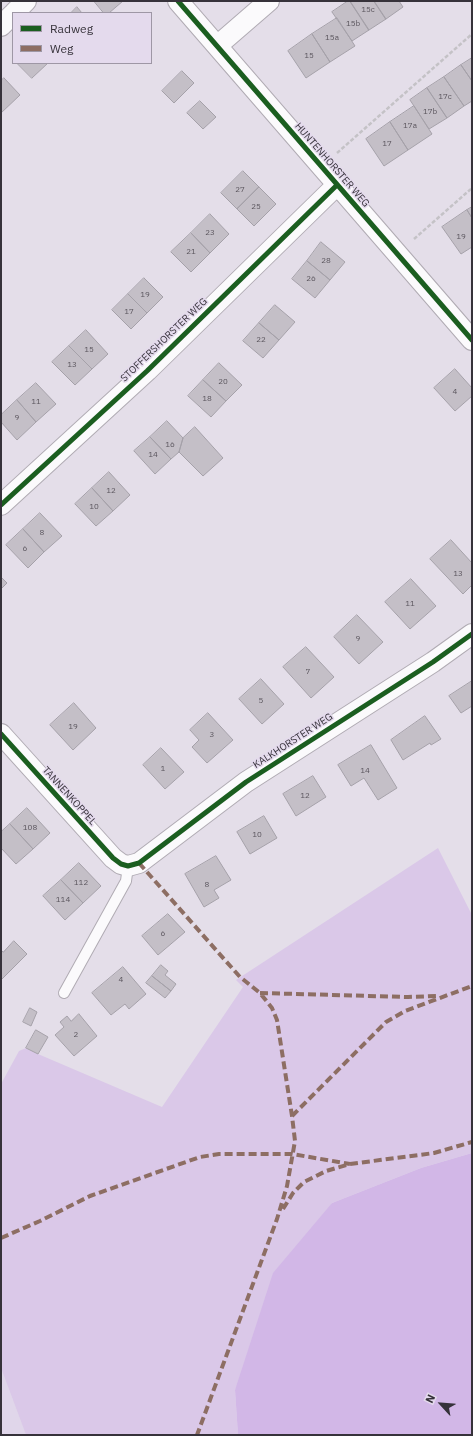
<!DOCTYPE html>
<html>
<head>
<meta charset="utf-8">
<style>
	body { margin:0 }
	#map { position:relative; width:473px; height:1436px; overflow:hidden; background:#e4dee9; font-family:"IBM Plex Sans",sans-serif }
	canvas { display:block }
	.frame { position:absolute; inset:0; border:2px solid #36323a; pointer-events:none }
	.legend { position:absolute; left:12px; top:12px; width:140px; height:52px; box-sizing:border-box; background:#e4daed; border:1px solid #9e97a5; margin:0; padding:5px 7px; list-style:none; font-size:12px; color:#36323a }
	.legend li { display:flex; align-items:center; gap:8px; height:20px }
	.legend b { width:20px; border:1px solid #9e97a5 }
	.north { position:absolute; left:421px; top:1384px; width:40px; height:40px; -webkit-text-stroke:3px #e4daed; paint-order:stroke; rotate:296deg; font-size:11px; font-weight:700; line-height:16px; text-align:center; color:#36323a }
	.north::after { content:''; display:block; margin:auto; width:14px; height:18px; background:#36323a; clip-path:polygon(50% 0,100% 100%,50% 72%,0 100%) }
</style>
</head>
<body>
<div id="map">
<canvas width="473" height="1436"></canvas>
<div class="frame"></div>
<ul class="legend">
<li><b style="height:5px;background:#1b5e20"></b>Radweg</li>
<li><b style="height:5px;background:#8d6e63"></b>Weg</li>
</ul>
<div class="north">N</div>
</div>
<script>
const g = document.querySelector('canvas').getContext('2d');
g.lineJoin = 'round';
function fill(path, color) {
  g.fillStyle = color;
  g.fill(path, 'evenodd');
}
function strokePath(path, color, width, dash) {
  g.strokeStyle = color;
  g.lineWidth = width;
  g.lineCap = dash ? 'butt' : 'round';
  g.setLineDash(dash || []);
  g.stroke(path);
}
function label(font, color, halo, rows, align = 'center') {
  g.font = font + ' "IBM Plex Sans",sans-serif';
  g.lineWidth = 3;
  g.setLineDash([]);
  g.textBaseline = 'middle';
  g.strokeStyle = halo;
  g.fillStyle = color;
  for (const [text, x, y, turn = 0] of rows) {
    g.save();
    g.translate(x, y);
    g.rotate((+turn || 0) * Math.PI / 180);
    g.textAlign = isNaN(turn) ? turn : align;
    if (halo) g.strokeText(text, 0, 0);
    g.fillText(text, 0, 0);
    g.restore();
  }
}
fill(new Path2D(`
	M1 1368 26 1435H1Z`), '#e0d6ea');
fill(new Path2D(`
	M438 848 472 915V1153L421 1168 332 1203 235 1390 238 1435H26L1 1368V1084L19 1051 26 1048 38 1054 162 1107 243 987 236 980Z`), '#dac8e8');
fill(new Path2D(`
	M472 1153V1435H238L235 1390 273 1273 332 1203 421 1168Z`), '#d2b7e7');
const building = new Path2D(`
	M94 1H123L109 13H104Z
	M348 1H350L369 30 352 41 332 12Z
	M350 1H374L386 19 369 30Z
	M374 1H399L403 7 386 19Z
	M77 7 82 13H71Z
	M337 18 355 46 330 62 312 34Z
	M312 34 330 62 306 78 288 51Z
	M472 58V81L461 65Z
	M17 63H48L32 78Z
	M461 65 472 81V101L464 106 444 77Z
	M182 71 194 83 174 103 162 91Z
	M444 77 464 106 447 118 427 88Z
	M4 78 20 95 1 113V81Z
	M427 88 447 118 429 129 410 100Z
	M200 101 216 117 203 129 187 113Z
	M414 106 432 134 408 150 390 122Z
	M390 122 408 150 384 166 366 139Z
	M243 171 259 187 237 209 221 193Z
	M259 187 276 204 254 226 237 209Z
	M472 207V218L467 210Z
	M467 210 472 218V247L461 254 442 227Z
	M210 214 229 234 210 253 191 233Z
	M191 233 210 253 191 272 171 252Z
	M321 242 345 262 330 280 307 261Z
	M307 261 330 280 315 298 292 279Z
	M144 278 163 297 147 313 128 294Z
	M128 294 147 313 131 329 112 310Z
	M275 305 295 322 279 340 259 323Z
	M259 323 279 340 263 358 243 341Z
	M86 330 108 354 92 369 69 346Z
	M69 346 92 369 75 385 52 362Z
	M219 363 242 385 226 401 203 380Z
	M455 369 472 388V396L455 411 434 388Z
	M203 380 226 401 211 417 188 396Z
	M36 383 56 404 36 422 17 400Z
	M17 400 36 422 17 440 1 422V415Z
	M167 421 183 438 179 452 171 459 150 437Z
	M195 427 223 458 203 476 179 452 183 438Z
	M150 437 171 459 155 474 134 451Z
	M109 472 130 495 113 511 92 488Z
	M92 488 113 511 96 526 75 504Z
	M40 513 62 536 44 552 23 529Z
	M23 529 44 552 28 568 6 545Z
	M451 540 472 563V585L463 594 430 559Z
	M1 577 7 583 1 589Z
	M411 579 436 606 410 629 385 602Z
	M357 615 383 642 359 664 334 637Z
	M306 647 334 677 311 698 283 667Z
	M261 679 284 704 262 724 239 699Z
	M472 681V706L461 713 449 696Z
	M74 703 96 728 73 750 50 725Z
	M208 713 233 740 207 763 192 747 199 740 190 730Z
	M425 716 441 739 431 745 430 743 403 760 391 740Z
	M371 745 397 788 378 800 364 778 351 786 338 765Z
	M161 748 184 772 165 789 143 765Z
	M313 776 326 797 296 816 283 794Z
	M27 808 50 833 33 849 10 824Z
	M264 816 277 838 250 854 237 832Z
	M10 824 33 849 16 864 1 848V832Z
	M216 856 231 880 214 890 219 898 204 907 185 874Z
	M79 863 101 886 83 903 61 880Z
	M61 880 83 903 65 920 43 896Z
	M168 914 185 932 158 955 142 936Z
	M14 941 27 954 1 980V950L3 952Z
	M161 965 168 971 165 975 176 984 171 991 152 976Z
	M123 967 146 994 129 1009 125 1004 111 1015 92 993Z
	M152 976 171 991 165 998 146 983Z
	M30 1008 37 1012 31 1026 23 1022Z
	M79 1014 97 1036 74 1056 55 1035 64 1027 60 1022 67 1016 71 1021Z
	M36 1030 48 1037 38 1054 26 1048Z`);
fill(building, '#c4bfc7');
strokePath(building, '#a5a1a9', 1);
const lane = new Path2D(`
	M64 993 126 881 128 866`);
const street = new Path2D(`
	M178 1 472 340
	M14 13 26 1
	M1 26 13 14
	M217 46 269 1
	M1 505 147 371 337 185
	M1 734 113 858 121 864 128 866 139 863 246 782 433 662 472 634`);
strokePath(lane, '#b0abb3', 12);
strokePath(street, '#b0abb3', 22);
strokePath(new Path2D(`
	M337 153 472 34
	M414 239 472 188`), '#c4c2c6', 2.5, [4, 2]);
strokePath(lane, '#fbfafc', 10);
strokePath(street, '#fbfafc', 20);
strokePath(new Path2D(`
	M139 863 240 977 260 993 272 1008 277 1020 292 1116 295 1141 287 1186 277 1219 197 1435
	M260 993 408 997 439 996
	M292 1116 386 1022 405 1011 472 986
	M283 1209 293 1193 304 1182 326 1171 350 1164 434 1153 472 1142
	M1 1238 40 1221 90 1196 200 1157 219 1154H292L350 1164`), '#8d6e63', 4, [8, 4]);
strokePath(new Path2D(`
	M178 1 472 340
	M1 505 147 371 337 185
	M1 734 113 858 121 864 128 866 139 863 246 782 433 662 472 634`), '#1b5e20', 5);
label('8px', '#5a555d', null, [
	["15c",368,10],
	["15b",353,24],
	["15a",332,38],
	["15",309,56],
	["17c",445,97],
	["17b",430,112],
	["17a",410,126],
	["17",387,144],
	["27",240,190],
	["25",256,207],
	["23",210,233],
	["19",461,237],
	["21",191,252],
	["28",326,261],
	["26",311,279],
	["19",145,295],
	["17",129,312],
	["22",261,340],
	["15",89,350],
	["13",72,365],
	["20",223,382],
	["4",455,392],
	["18",207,399],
	["11",36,402],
	["9",17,418],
	["16",170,445],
	["14",153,455],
	["12",111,491],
	["10",94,507],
	["8",42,533],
	["6",25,549],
	["13",458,574],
	["11",410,604],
	["9",358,639],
	["7",308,672],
	["5",261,701],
	["19",73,727],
	["3",212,735],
	["1",163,769],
	["14",365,771],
	["12",305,796],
	["108",30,828],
	["10",257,835],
	["112",81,883],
	["8",207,885],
	["114",63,900],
	["6",163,934],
	["4",121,980],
	["2",76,1035]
]);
label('10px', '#36323a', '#e4daed', [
	["HUNTENHORSTER WEG",332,165,49],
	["STOFFERSHORSTER WEG",164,340,-44],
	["KALKHORSTER WEG",293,741,-33],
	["TANNENKOPPEL",69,796,48]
]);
</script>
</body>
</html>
